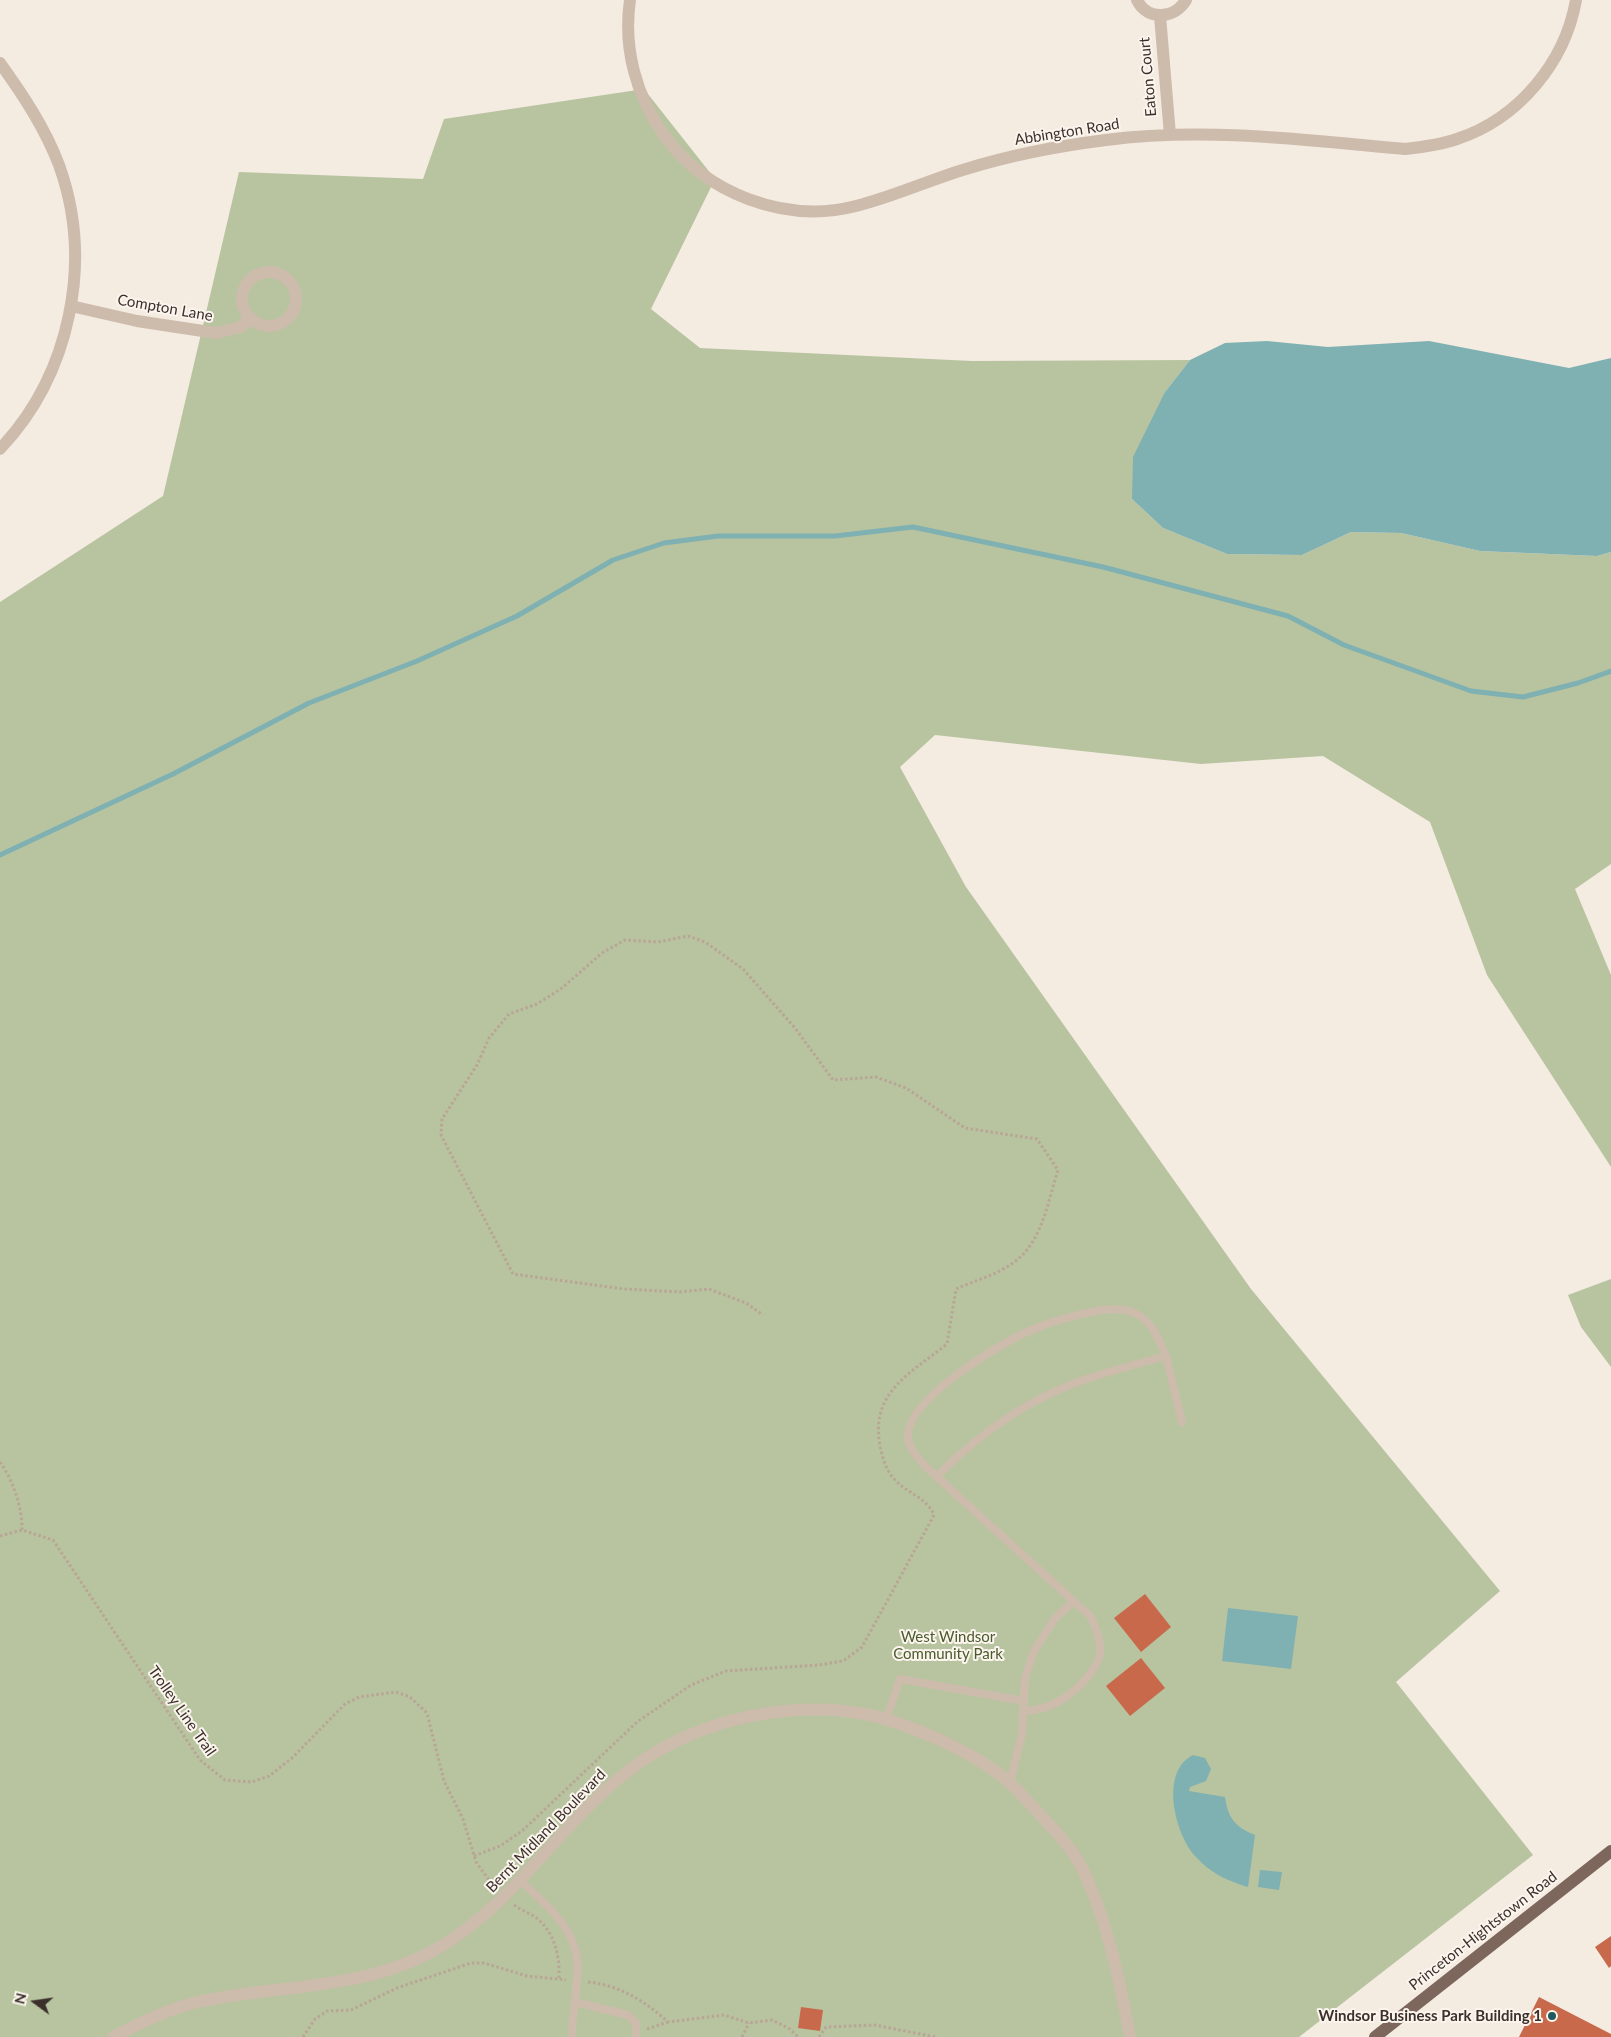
<!DOCTYPE html>
<html>
<head>
<meta charset="utf-8">
<style>
	body { margin:0 }
	#map { position:relative; width:1611px; height:2037px; overflow:hidden; background:#f4ebe1; font-family:Lato,sans-serif }
	canvas { display:block }
	.north { position:absolute; left:10px; top:1977px; width:50px; height:50px; -webkit-text-stroke:4px #fbf5ee; paint-order:stroke; rotate:284deg; font-size:14px; font-weight:700; line-height:20px; text-align:center; color:#3b302b }
	.north::after { content:''; display:block; margin:auto; width:18px; height:22px; background:#3b302b; clip-path:polygon(50% 0,100% 100%,50% 72%,0 100%) }
</style>
</head>
<body>
<div id="map">
<canvas width="1611" height="2037"></canvas>
<div class="north">N</div>
</div>
<script>
const g = document.querySelector('canvas').getContext('2d');
g.lineJoin = 'round';
function fill(path, color) {
  g.fillStyle = color;
  g.fill(path, 'evenodd');
}
function strokePath(path, color, width, dash) {
  g.strokeStyle = color;
  g.lineWidth = width;
  g.lineCap = dash ? 'butt' : 'round';
  g.setLineDash(dash || []);
  g.stroke(path);
}
function label(font, color, halo, rows, align = 'center') {
  g.font = font + ' Lato,sans-serif';
  g.lineWidth = 4;
  g.setLineDash([]);
  g.textBaseline = 'middle';
  g.strokeStyle = halo;
  g.fillStyle = color;
  for (const [text, x, y, turn = 0] of rows) {
    g.save();
    g.translate(x, y);
    g.rotate((+turn || 0) * Math.PI / 180);
    g.textAlign = isNaN(turn) ? turn : align;
    if (halo) g.strokeText(text, 0, 0);
    g.fillText(text, 0, 0);
    g.restore();
  }
}
fill(new Path2D(`
	M644 89 715 179 651 309 700 348 972 361 1190 360 1165 392 1132 499 1163 528 1227 554 1302 555 1351 532 1401 533 1480 551 1597 556 1611 552V864L1575 889 1611 975V1167L1487 975 1430 822 1323 756 1201 764 935 735 900 767 966 887 1251 1289 1500 1591 1396 1682 1533 1855 1299 2037H0V602L163 496 239 172 423 179 444 119Z
	M1611 1279V1367L1581 1327 1568 1295Z`), '#b8c4a0');
fill(new Path2D(`
	M1267 341 1328 347 1429 341 1569 368 1611 358V552L1597 556 1480 551 1401 533 1351 532 1302 555 1227 554 1163 528 1132 499 1133 457 1165 392 1190 360 1225 343Z
	M1228 1608 1298 1616 1291 1669 1222 1661Z
	M1193 1755 1205 1758 1211 1769 1206 1781 1190 1787 1189 1791 1225 1797C1228 1818 1235 1827 1255 1835L1248 1887C1226 1880 1212 1874 1196 1857 1175 1835 1159 1772 1193 1755Z
	M1260 1870 1282 1872 1279 1890 1258 1887Z`), '#7fb0b2');
strokePath(new Path2D(`
	M0 855 173 774 309 703 417 661 517 616 613 560 664 543 718 536H835L913 527 1103 567 1288 616 1344 645 1471 691 1523 697 1578 683 1611 671`), '#7fb0b2', 5);
fill(new Path2D(`
	M1145 1594 1171 1627 1141 1652 1114 1618Z
	M1141 1658 1165 1688 1130 1716 1106 1686Z
	M1611 1936V1966L1609 1968 1595 1947Z
	M1539 1997 1611 2034V2037H1519Z
	M801 2007 823 2010 820 2031 798 2028Z`), '#c8694b');
strokePath(new Path2D(`
	M0 1462C14 1482 22 1507 22 1530
	M0 1536 22 1530 53 1540 200 1760 225 1780 252 1782 269 1776 292 1758 345 1704 359 1697 396 1692 410 1697 427 1713 444 1781 463 1819 476 1862 494 1887
	M474 1856 500 1846 522 1831 637 1722 691 1685 726 1671 819 1665 843 1661 862 1647 934 1515C926 1497 907 1493 895 1480 886 1471 882 1457 880 1445 870 1392 911 1373 947 1344L956 1289C973 1281 994 1276 1010 1265 1042 1245 1047 1204 1058 1170L1037 1139 965 1128 906 1088 876 1077 833 1080 795 1028 743 969 705 942 688 936 658 942 625 940 602 953 562 988 537 1004 509 1014 489 1038 477 1065 442 1119 441 1135 513 1274 624 1289 680 1292 709 1289 746 1303 763 1315
	M514 1905C522 1911 533 1914 540 1921 556 1936 560 1959 559 1979
	M588 1982C619 1985 645 2001 668 2022L724 2015 749 2023 772 2020 790 2029 798 2037
	M647 2029 668 2022
	M303 2037 315 2019 327 2011 351 2010 397 1988 471 1963H484L527 1976 566 1980
	M742 2037 749 2023
	M819 2037 826 2027 875 2025 935 2037`), '#b9a596', 3, [2.5, 2.5]);
strokePath(new Path2D(`
	M1166 1356 1182 1422
	M937 1476C979 1434 1031 1397 1089 1378 1114 1370 1140 1363 1166 1356 1158 1338 1151 1317 1129 1311 1106 1304 1052 1321 1029 1331 999 1344 910 1398 908 1434 907 1448 917 1456 925 1466L1091 1617C1096 1629 1103 1645 1099 1658 1092 1677 1068 1699 1049 1706 1041 1709 1032 1710 1023 1712
	M886 1720 900 1679 1024 1701
	M1010 1783 1022 1734 1025 1678 1034 1651 1055 1618 1073 1602
	M520 1881C543 1901 575 1928 577 1960 579 1986 572 2011 572 2037
	M575 2002 628 2015 636 2023V2037`), '#cdbbac', 8);
strokePath(new Path2D(`
	M630 0C623 48 636 96 664 135 706 194 785 224 856 206 893 197 929 180 966 169 1011 155 1058 146 1106 140 1206 127 1305 140 1405 149 1423 147 1440 145 1457 139 1518 119 1565 63 1576 0
	M1137 0C1147 21 1175 19 1186 0
	M1160 16 1170 135
	M0 63C23 95 45 128 59 165 94 262 70 375 0 449
	M242 299a27 27 0 1 1 54 0a27 27 0 1 1-54 0Z
	M71 306 137 321 216 333 241 327 250 318
	M113 2037C141 2023 167 2009 198 2002 277 1984 365 1991 438 1948 522 1899 566 1811 645 1759 709 1717 795 1700 870 1715 893 1720 917 1730 938 1739 963 1751 989 1764 1010 1783 1018 1790 1025 1799 1033 1807 1050 1825 1070 1845 1082 1868 1107 1919 1120 1982 1130 2037`), '#cdbbac', 12);
strokePath(new Path2D(`
	M1375 2037 1611 1851`), '#7d675c', 12);
for (const [x, y, r, color] of [
	[1552,2016,5,"#1f5a5e"]
]) {
  const dot = new Path2D();
  dot.arc(x, y, r, 0, 2 * Math.PI);
  g.fillStyle = color;
  g.fill(dot);
  strokePath(dot, '#fbf5ee', 2);
}
label('15px', '#3b302b', '#fbf5ee', [
	["Eaton Court",1148,77,-95],
	["Abbington Road",1067,132,-9],
	["Compton Lane",165,308,10],
	["Trolley Line Trail",182,1711,55],
	["Bernt Midland Boulevard",546,1831,-46],
	["Princeton-Hightstown Road",1483,1931,-38]
]);
label('15px', '#4a5a2e', '#fbf5ee', [
	["West Windsor",948,1637],
	["Community Park",948,1654]
]);
label('bold 15px', '#3b302b', '#fbf5ee', [
	["Windsor Business Park Building 1",1542,2016]
], 'right');
</script>
</body>
</html>
